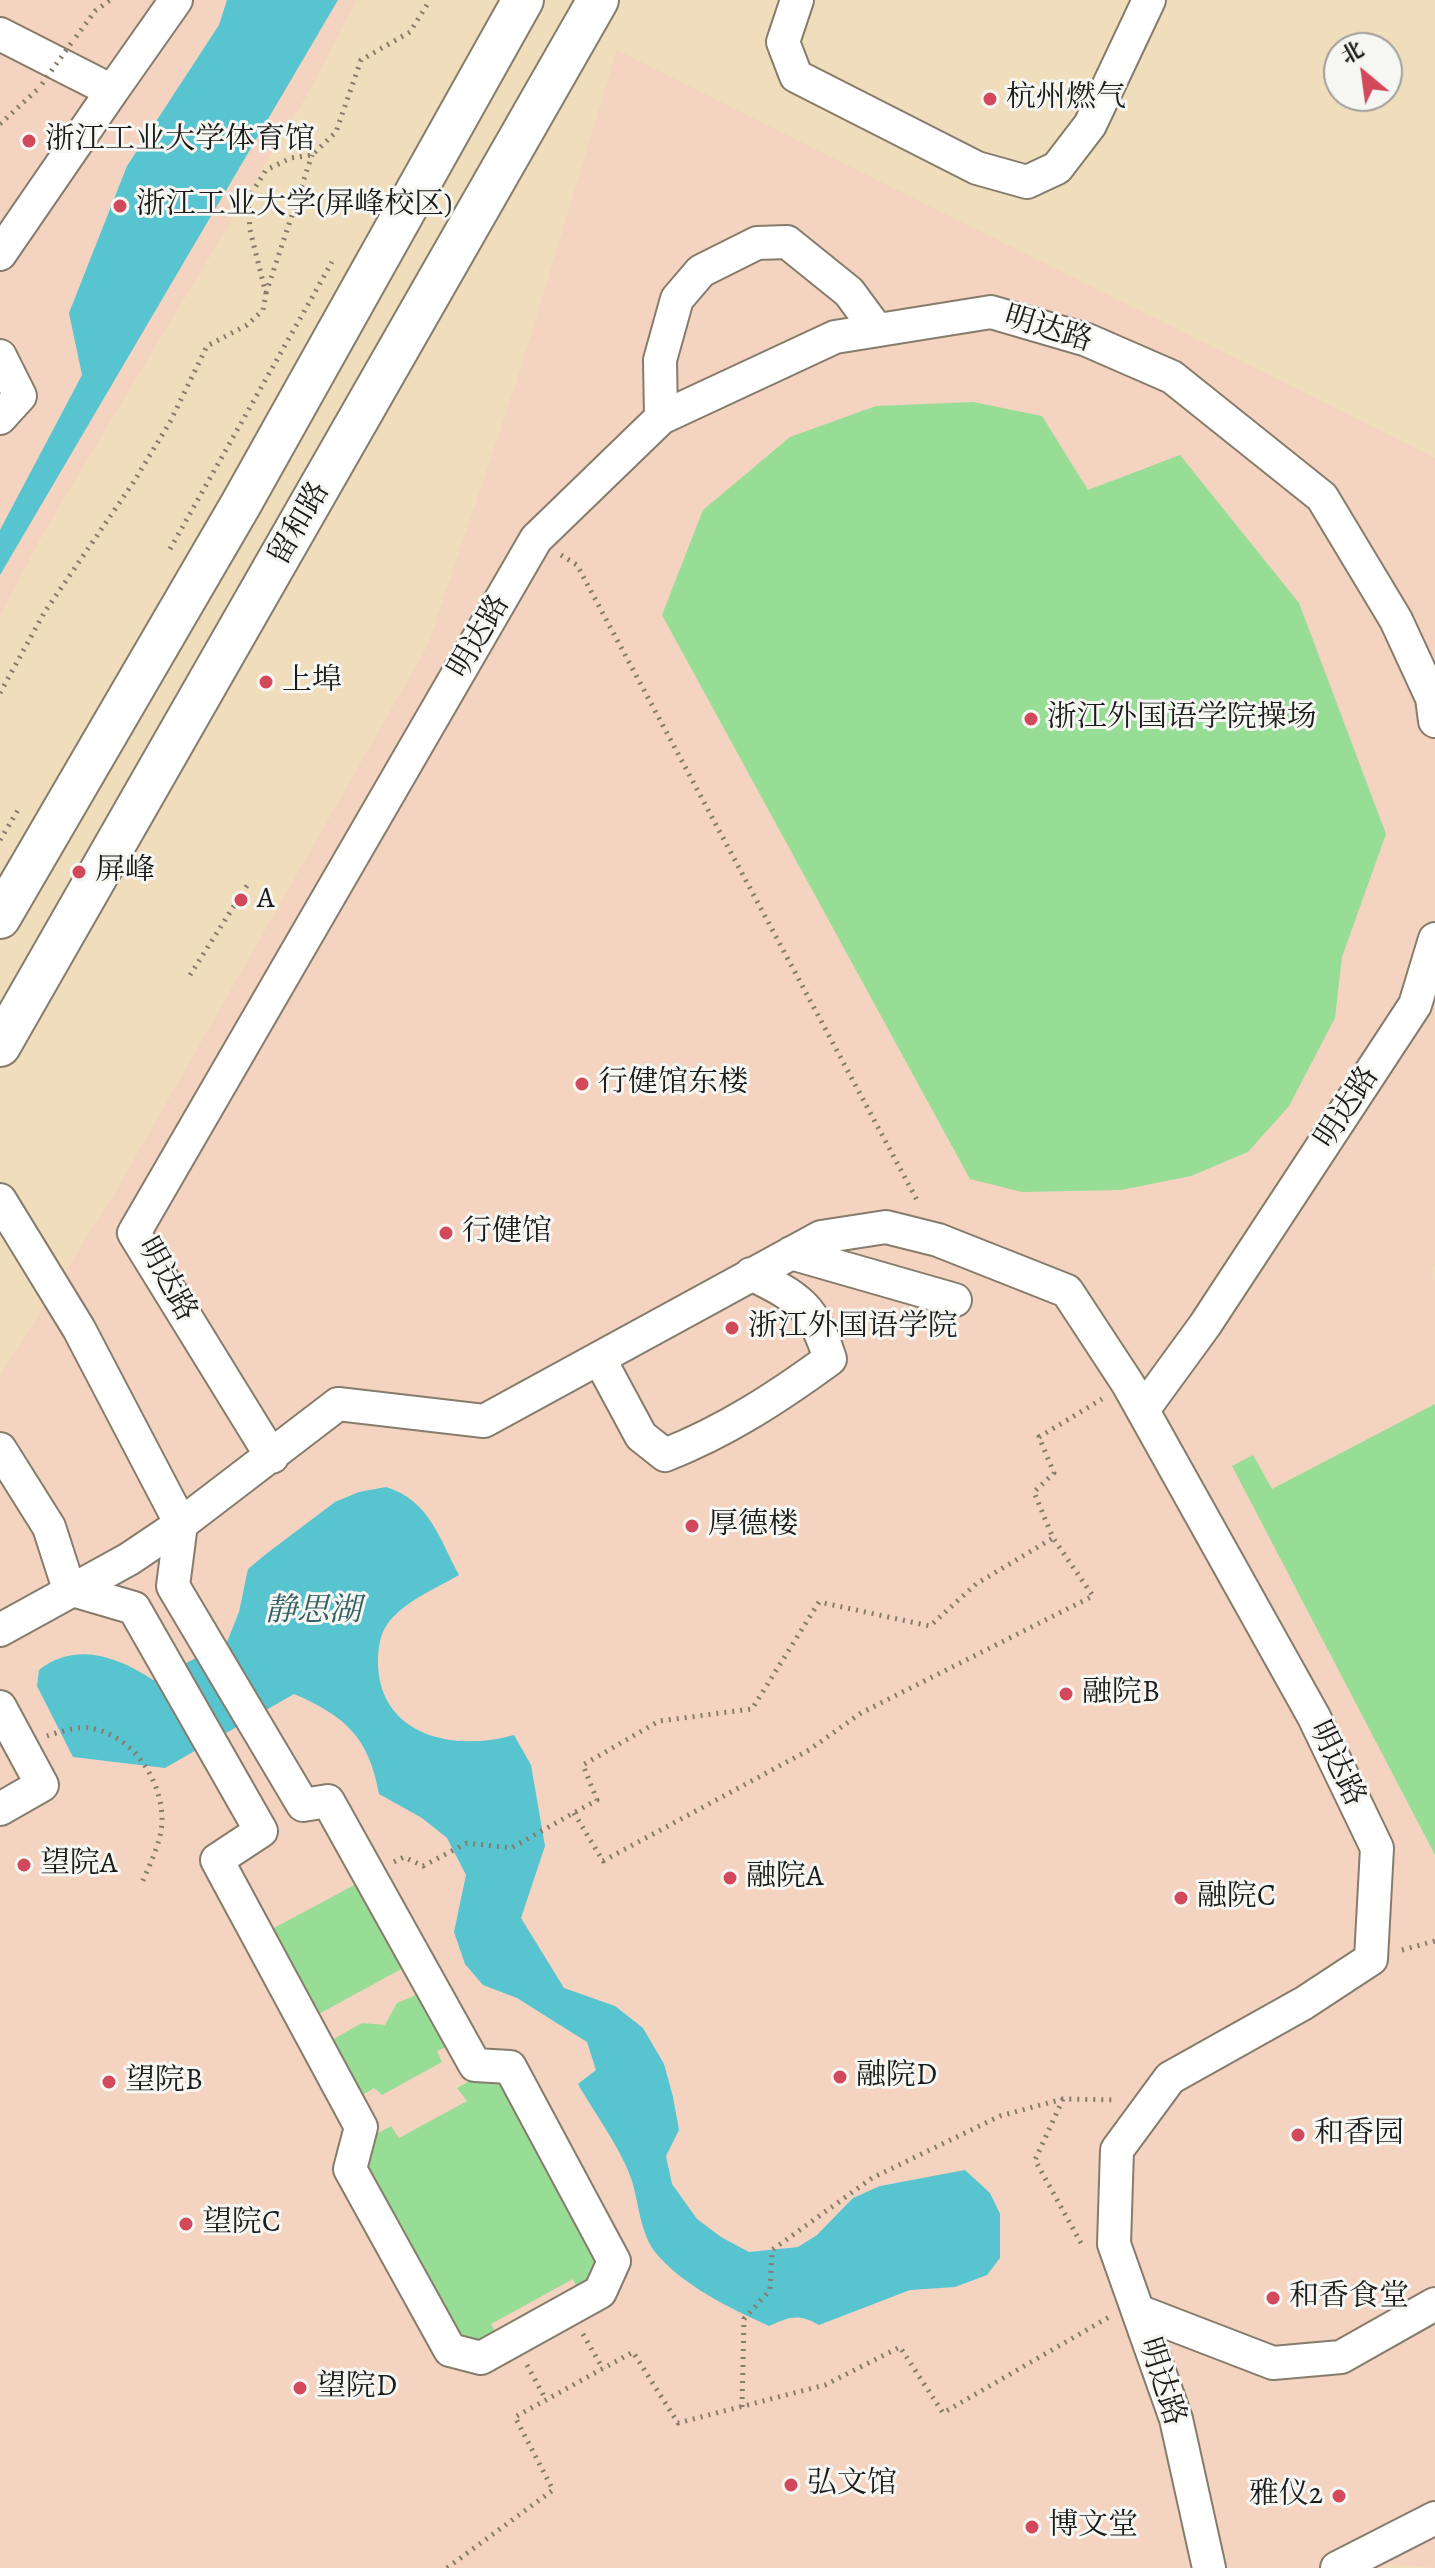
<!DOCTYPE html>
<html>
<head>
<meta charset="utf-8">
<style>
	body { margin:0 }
	#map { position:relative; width:1435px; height:2568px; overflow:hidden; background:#efddbc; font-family:Alegreya,"Noto Serif SC",serif }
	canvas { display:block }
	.north { position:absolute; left:1323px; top:32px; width:80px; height:80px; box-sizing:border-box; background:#f6f6f2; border:2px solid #9f9f9c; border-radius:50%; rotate:331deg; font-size:22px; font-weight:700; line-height:32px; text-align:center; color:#1c1c1c }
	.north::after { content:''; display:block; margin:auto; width:28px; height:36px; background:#d1495b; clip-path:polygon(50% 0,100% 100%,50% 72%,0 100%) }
</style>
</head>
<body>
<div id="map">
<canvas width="1435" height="2568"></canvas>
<div class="north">北</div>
</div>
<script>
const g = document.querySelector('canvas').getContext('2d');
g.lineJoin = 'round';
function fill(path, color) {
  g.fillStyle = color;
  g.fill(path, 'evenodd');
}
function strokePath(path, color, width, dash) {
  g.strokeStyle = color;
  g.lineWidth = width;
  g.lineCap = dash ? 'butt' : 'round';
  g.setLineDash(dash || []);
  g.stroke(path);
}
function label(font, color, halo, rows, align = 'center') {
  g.font = font + ' Alegreya,"Noto Serif SC",serif';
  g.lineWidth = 6;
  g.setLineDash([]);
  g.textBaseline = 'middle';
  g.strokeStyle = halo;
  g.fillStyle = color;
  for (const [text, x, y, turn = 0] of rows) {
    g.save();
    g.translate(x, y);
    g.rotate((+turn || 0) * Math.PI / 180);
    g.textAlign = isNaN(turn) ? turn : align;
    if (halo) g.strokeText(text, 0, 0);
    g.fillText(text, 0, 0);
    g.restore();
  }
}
fill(new Path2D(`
	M0 0H357L307 95 44 532 0 616Z
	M617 50 1435 458V1264L1431 1277 1435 1281V2568L1389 2564 1386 2568H0V1376L116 1191 428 645 519 374Z`), '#f4d3c1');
fill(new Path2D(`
	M973 402 1042 416 1088 490 1180 455 1299 603 1386 834 1342 957 1335 1018 1289 1106 1248 1152 1191 1176 1121 1190 1022 1192 970 1179 662 615 703 510 790 437 876 406Z
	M1435 1404V1855L1232 1466 1253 1455 1272 1489Z
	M360 1882 405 1967 317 2015 272 1929Z
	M423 1992 450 2045 437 2051 442 2062 382 2095 374 2088 361 2096 330 2041 362 2023 385 2025 397 2003Z
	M478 2076H500L600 2252V2270L578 2290 573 2279 491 2324 497 2335 477 2343 464 2342 456 2333 361 2157 371 2137 391 2126 399 2138 467 2101 457 2088Z`), '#97dd96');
fill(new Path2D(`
	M227 0H338L0 575V530L82 375 69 313 127 166 219 25Z
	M386 1487C429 1500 439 1538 459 1575 435 1589 405 1601 388 1623 379 1635 378 1651 378 1665 381 1737 456 1752 514 1735L531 1765 545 1846 521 1918 564 1988 615 2006 643 2028 664 2064 673 2097 679 2130 666 2156 672 2184 697 2219 721 2237 749 2252 798 2247 817 2235 853 2198 880 2186 965 2170 990 2193 1000 2214V2258L987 2275 955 2287 910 2290 819 2325C798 2313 790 2317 769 2326 730 2308 683 2286 655 2252 640 2232 639 2204 632 2181 621 2148 595 2114 578 2084L596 2070 587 2042 517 1998 483 1985 465 1964 454 1932 466 1875 447 1838 422 1818 379 1794C369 1737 345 1716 294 1694L165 1768 73 1757 37 1686 39 1670C76 1641 118 1657 153 1680L227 1642 239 1612 248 1569 266 1554 335 1502 359 1492Z`), '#57c4cf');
const minor = new Path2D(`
	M797 0 783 42 796 76 977 168 1027 182 1057 168 1090 125 1149 0
	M0 34 112 91 0 254
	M112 91 176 0
	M0 356 20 396 0 418
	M661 418 660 360 677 299 701 271 757 243 787 242 849 292 877 330
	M0 1200 79 1329 181 1524 173 1586 303 1805 328 1801 475 2065 510 2067 614 2261 600 2292 481 2358 450 2350 350 2169 361 2127 217 1860 261 1831 134 1608 69 1589 49 1527 0 1449
	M791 1253 955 1300
	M599 1358 641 1436 665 1455C726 1431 778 1397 830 1359 813 1306 800 1298 751 1274
	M1143 1410 1205 1325 1415 1005 1435 939
	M272 1457 134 1233 536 539 661 418 835 337 991 312 1087 340 1172 377 1322 497 1396 620 1432 698 1435 721
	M0 1630 129 1559 181 1524 338 1404 484 1421 821 1237 886 1227 938 1240 1067 1291 1128 1384 1314 1717 1377 1848 1371 1959 1304 2003 1170 2078 1117 2150 1114 2244 1176 2419 1209 2568
	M0 1707 42 1785 0 1809
	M1138 2311 1273 2363 1341 2357 1435 2304
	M1337 2568 1435 2518`);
const major = new Path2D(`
	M0 918 241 504 523 0
	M0 1046 598 0`);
strokePath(minor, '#867c6c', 36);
strokePath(major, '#867c6c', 44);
strokePath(new Path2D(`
	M76 37 95 11 110 0
	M0 124 39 88
	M266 293 312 155
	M170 549 332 262
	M561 555 577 565 918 1202
	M0 693 44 613 133 483 170 422 207 346 247 325 263 310 266 294 250 230 248 199 266 170 291 158 312 155 336 132 361 60 410 32 430 0
	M0 840 18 810
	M190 975 248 884
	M47 1736C59 1732 78 1726 90 1728 132 1735 162 1779 162 1820 162 1841 149 1866 141 1885
	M574 1813 603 1861 809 1750 861 1713 1093 1596 1053 1538
	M394 1862 404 1857 423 1866 467 1843 511 1848 597 1800 583 1765 659 1721 752 1709 819 1602 930 1626 976 1584 1053 1538 1034 1492 1054 1473 1039 1437 1102 1399
	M1402 1950 1435 1941
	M1063 2099 1035 2160 1081 2243
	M583 2334 603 2369
	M527 2365 546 2400
	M742 2407 744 2319 770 2290 772 2250 872 2178 1000 2116 1063 2099 1116 2100
	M447 2568 553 2490 515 2417 633 2352 678 2423 825 2385 900 2347 943 2413 1109 2317`), '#867c6c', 5, [2, 6]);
strokePath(minor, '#fff', 32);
strokePath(major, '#fff', 40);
strokePath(new Path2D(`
	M42 84 72 42`), '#867c6c', 5, [2, 6]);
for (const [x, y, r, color] of [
	[990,99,8,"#d1495b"],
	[29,141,8,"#d1495b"],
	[120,206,8,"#d1495b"],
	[266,682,8,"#d1495b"],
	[1031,719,8,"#d1495b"],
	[79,872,8,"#d1495b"],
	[241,900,8,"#d1495b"],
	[582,1084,8,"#d1495b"],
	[446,1233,8,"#d1495b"],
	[732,1328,8,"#d1495b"],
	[692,1526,8,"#d1495b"],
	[1066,1694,8,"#d1495b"],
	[24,1865,8,"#d1495b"],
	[730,1878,8,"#d1495b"],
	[1181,1898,8,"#d1495b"],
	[840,2077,8,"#d1495b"],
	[109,2082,8,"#d1495b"],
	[1298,2135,8,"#d1495b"],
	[186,2224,8,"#d1495b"],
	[1273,2298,8,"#d1495b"],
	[300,2388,8,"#d1495b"],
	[791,2485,8,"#d1495b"],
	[1339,2496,8,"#d1495b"],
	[1032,2527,8,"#d1495b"]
]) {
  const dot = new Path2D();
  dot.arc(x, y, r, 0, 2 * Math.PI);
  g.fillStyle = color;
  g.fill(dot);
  strokePath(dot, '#f6f6f2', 3);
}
label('30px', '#1c1c1c', '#f6f6f2', [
	["杭州燃气",1006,99],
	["浙江工业大学体育馆",45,141],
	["浙江工业大学(屏峰校区)",136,206],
	["上埠",282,682],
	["浙江外国语学院操场",1047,719],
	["屏峰",95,872],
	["A",257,900],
	["行健馆东楼",598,1084],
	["行健馆",462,1233],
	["浙江外国语学院",748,1328],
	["厚德楼",708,1526],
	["融院B",1082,1694],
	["望院A",40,1865],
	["融院A",746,1878],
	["融院C",1197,1898],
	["融院D",856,2077],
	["望院B",125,2082],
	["和香园",1314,2135],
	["望院C",202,2224],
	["和香食堂",1289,2298],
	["望院D",316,2388],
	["弘文馆",807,2485],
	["雅仪2",1323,2496,"right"],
	["博文堂",1048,2527]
], 'left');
label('30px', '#1c1c1c', '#f6f6f2', [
	["明达路",1048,330,17],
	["留和路",300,524,-60],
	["明达路",480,637,-60],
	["明达路",1348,1108,-57],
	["明达路",166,1280,61],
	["明达路",1336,1764,64],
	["明达路",1161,2382,72]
]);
label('italic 32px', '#345f64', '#f6f6f2', [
	["静思湖",313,1612]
]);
</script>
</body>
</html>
